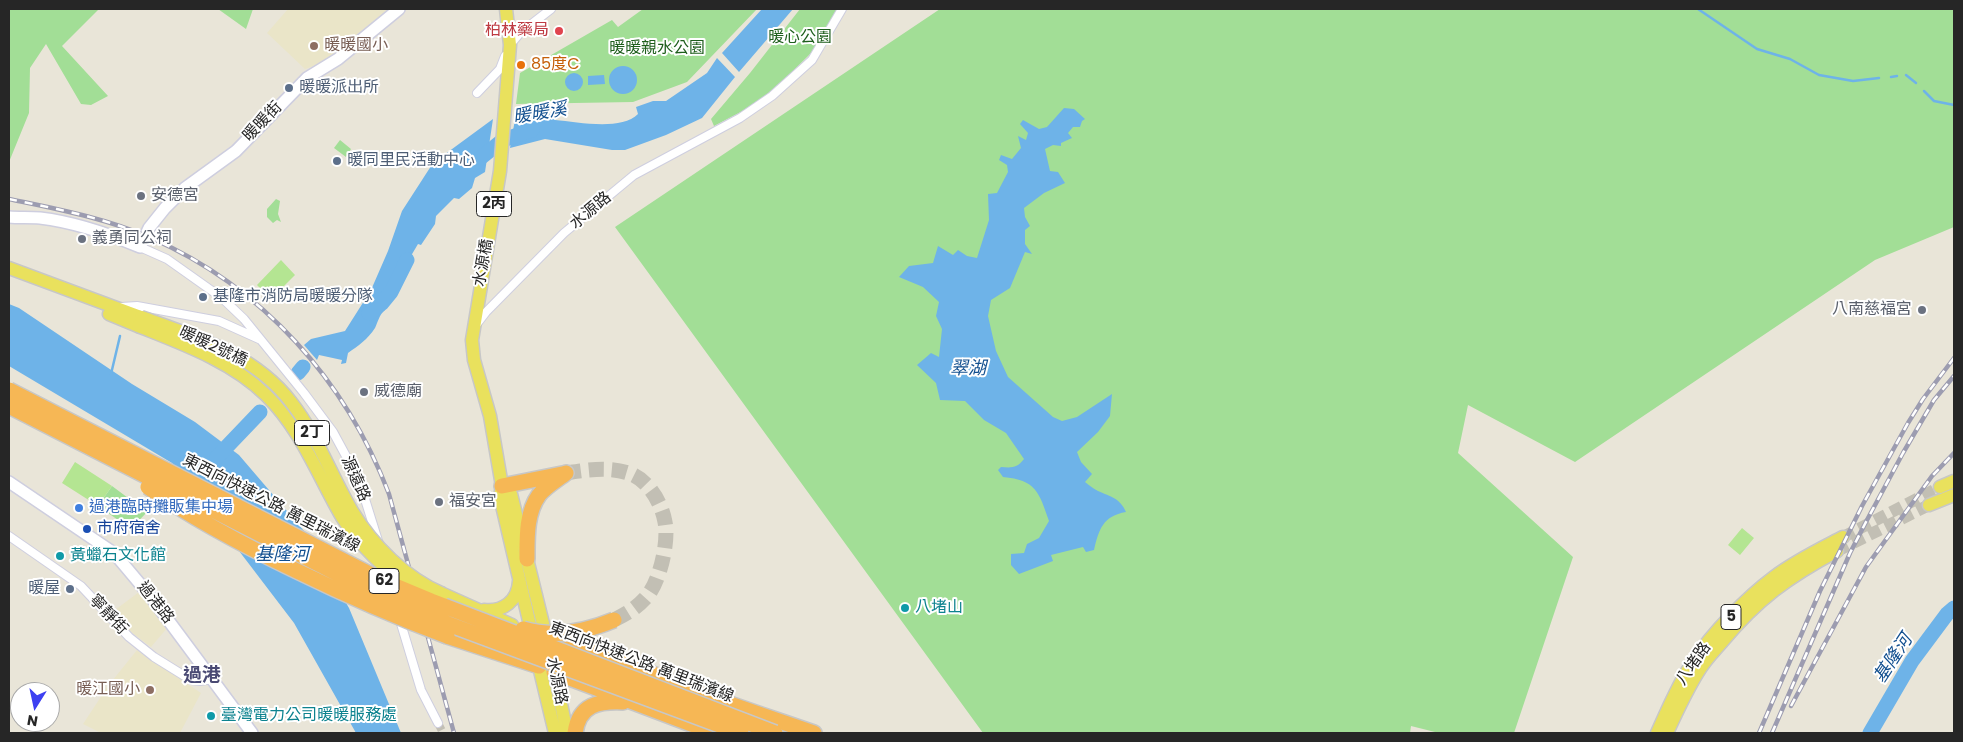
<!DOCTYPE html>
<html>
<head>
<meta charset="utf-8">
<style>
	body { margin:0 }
	#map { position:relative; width:1963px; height:742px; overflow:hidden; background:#e9e5d8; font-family:Poppins,sans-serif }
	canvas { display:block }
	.frame { position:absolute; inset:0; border:10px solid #262626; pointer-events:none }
	.north { position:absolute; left:10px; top:682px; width:50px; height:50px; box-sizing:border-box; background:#fff; border:1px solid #a8a8a8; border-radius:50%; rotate:190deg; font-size:14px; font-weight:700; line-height:20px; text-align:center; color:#262626 }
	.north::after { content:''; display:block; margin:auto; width:18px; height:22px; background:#3d40f1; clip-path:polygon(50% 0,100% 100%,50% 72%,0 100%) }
</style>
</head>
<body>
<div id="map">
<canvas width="1963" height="742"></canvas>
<div class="frame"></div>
<div class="north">N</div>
</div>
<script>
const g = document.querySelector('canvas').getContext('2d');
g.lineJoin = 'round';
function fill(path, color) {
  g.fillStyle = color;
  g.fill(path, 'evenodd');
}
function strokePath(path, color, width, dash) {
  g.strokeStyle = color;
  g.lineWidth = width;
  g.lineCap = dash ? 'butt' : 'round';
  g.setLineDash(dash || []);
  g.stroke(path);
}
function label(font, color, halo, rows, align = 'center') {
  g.font = font + ' Poppins,"Noto Sans TC",sans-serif';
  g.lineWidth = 4;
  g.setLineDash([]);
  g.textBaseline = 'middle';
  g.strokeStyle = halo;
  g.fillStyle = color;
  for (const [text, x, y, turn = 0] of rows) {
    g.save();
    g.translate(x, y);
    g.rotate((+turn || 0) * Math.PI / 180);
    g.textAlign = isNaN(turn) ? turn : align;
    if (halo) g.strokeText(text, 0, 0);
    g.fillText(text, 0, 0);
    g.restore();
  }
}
fill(new Path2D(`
	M288 9H391L334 59 305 69 267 33Z
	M139 592 168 627 151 647 123 626 111 613Z
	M137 650 201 693 180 733H101L83 724 108 686Z`), '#eae5c8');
fill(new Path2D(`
	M9 9H99L62 46 108 96 91 105 81 104 46 44 30 68 29 113 9 162Z
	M218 9H253L246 29Z
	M643 9H757L687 82 633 102 516 104 520 73 612 20 618 27Z
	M800 9H837L814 50 787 77 756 104 714 126 711 119 750 73Z
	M940 9H1954V227L1875 260 1575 462 1468 405 1458 453 1573 557 1514 733H1439L1411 726 1410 733H983L615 227Z
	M340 140 351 149 346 157 334 148Z
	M276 199 280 201 278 214 281 222 277 220 273 223 267 217V209Z
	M112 486 147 512 131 529 98 506Z`), '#a2de96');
fill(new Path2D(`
	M281 260 295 275 271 299 257 285Z
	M75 462 112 486 98 506 62 483Z
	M1742 528 1754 538 1740 555 1728 545Z`), '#b4e592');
fill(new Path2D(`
	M762 9H793L739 72 722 53Z
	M717 58 735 77 702 118 666 135 625 150H612L545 139 510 148 517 108 547 111 555 120C578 122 621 131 638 114L636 107 653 101H666L707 73Z
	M609 80a14 14 0 1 1 28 0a14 14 0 1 1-28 0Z
	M565 82a9 9 0 1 1 18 0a9 9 0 1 1-18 0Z
	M604 75 605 84 588 85V76Z
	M1064 108 1074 109 1085 119 1082 121 1080 127H1073L1068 133 1072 138 1061 143V146L1053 145 1045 149 1050 171 1058 172 1065 183 1044 193 1024 208 1025 217 1030 226 1025 230V244L1032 254 1025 252 1010 288 991 300 988 316 996 351 1008 377 1053 417 1062 421 1077 417 1112 394 1110 416 1098 432 1077 452 1081 462 1092 474 1085 482C1089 485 1094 489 1098 491 1111 497 1120 498 1126 512 1103 516 1099 529 1094 550L1086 552 1083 547 1051 555 1053 561 1019 574 1011 565V554L1024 553 1027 544 1039 538 1049 521C1039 492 1036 480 1003 477L998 470 1001 467C1012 468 1017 468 1024 459L1006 433 984 420 965 401 940 400 936 383 917 365 931 353 939 357 942 329 936 316 939 302 923 287 899 277 909 266 933 263 938 246 953 255 958 250 967 256 977 258 989 220 988 194 997 193 1008 172 1007 165 999 160 1001 155 1012 159 1021 148 1018 136 1026 140 1028 133 1020 124 1023 120 1039 129 1047 127Z
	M493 119 485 172 475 178 472 188 459 199 454 198 436 216 435 224 421 245 418 244 385 300V310C379 315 378 322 375 328 368 339 358 346 348 353L346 363 341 364 342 360 319 355 317 360 304 345 311 339 345 331 371 290 388 251 402 211 433 163Z
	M9 304 19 308 132 384 195 422 239 455 304 531 349 608 401 733H356L294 623 172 463 9 366Z`), '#6eb3e8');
strokePath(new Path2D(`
	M1698 9 1757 49 1790 59 1819 75 1853 81 1879 78
	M1906 75 1916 83
	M1891 77 1897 76
	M1924 91 1934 101 1954 105
	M111 374 120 336`), '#6eb3e8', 2.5);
strokePath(new Path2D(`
	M473 164 503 140 532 130
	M369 313 382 303 391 292 407 260
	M298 373 303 367
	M217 457 260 412
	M1870 733 1912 661 1947 614 1954 608`), '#6eb3e8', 15);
strokePath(new Path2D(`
	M438 723 443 733`), '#c2bfb4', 8, [8, 4]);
strokePath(new Path2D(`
	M1843 537 1940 487
	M1837 551 1929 505`), '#c2bfb4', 12, [12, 6]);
strokePath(new Path2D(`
	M566 473C587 470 610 466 631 474 649 481 662 504 665 522 669 541 660 580 648 595 638 607 628 613 614 620`), '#c2bfb4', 15, [15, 8]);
const street = new Path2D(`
	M510 45 520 33 551 9
	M477 93 500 69 505 56
	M140 247 167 259 222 298 244 319 304 393 333 432 359 480 379 544
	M121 307 137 306 219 321 259 339
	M476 325 486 312 564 233 634 175 740 118 772 96 812 60 842 9
	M9 536 81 586 129 637 154 657 191 680 200 681 213 679
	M399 617 421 690 438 723`);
const secondary = new Path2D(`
	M9 217C19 218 29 217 40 218 74 222 109 234 140 247L149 228 165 208 185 188 236 151 307 78 338 59 399 9
	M9 482 114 553 151 597 252 733`);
const primary = new Path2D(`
	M506 9 510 45 500 171 472 340 474 360 490 416 502 486 500 497 533 638
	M9 268 141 317
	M109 314 138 326
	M502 486 511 494 547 640
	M1940 487 1954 481
	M1929 505 1954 495
	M443 594 512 625
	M484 610C503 612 518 601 519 581
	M537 658 555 733
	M553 665 567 733
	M1657 733C1668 709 1678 684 1693 662 1712 633 1746 598 1774 577 1795 561 1820 549 1843 537
	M1667 733C1677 711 1687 689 1700 669 1706 659 1714 651 1722 642 1758 599 1788 577 1837 551`);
const highway = new Path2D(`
	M502 486 562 474
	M527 559C527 538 526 513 539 495 546 486 557 480 566 473
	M447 636 539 666
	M547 638C595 646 639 669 684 687 727 704 771 718 814 733
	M554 672 715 733
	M575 733C579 704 599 701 623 702`);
strokePath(street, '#cecedf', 10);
strokePath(secondary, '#cecedf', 14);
strokePath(primary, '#c7c7c7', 15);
strokePath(highway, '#c7c7c7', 18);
strokePath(street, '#fff', 8);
strokePath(secondary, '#fff', 11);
strokePath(primary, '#e9e15d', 12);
strokePath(highway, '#f6b755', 15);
const rail = new Path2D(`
	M9 199C57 209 106 218 151 238 263 287 346 381 389 494L454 733
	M1791 706 1866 567 1932 476 1954 453
	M1759 733 1820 591 1862 506 1908 423 1923 399 1954 358
	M1772 733 1850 553 1867 520 1903 453 1934 400 1954 376`);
strokePath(rail, '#9c9cb0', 4.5);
strokePath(rail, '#fff', 2.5, [8]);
const primaryBridge = new Path2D(`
	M141 317C196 337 254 354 291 402 317 435 331 475 352 511 373 546 406 578 443 594
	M138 326C183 344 231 361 266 395 301 429 318 476 342 517 360 546 388 573 417 591`);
const highwayBridge = new Path2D(`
	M9 390 383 581 431 601 775 733
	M9 406 352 581 451 625 741 733
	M148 487C195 520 245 546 297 571 346 595 396 617 447 636
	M523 629C553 638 585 632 614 620`);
strokePath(primaryBridge, '#c7c7c7', 15, []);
strokePath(highwayBridge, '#c7c7c7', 18, []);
strokePath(primaryBridge, '#e9e15d', 12);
strokePath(highwayBridge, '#f6b755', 15);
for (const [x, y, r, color] of [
	[559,31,5,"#e0444e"],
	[314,46,5,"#8d6e63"],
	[521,65,5,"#e8710a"],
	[289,88,5,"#5c6f8a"],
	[337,161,5,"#5c6f8a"],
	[141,196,5,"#6b7280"],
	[82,239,5,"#6b7280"],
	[203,297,5,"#5c6f8a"],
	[1922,310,5,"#6b7280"],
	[364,392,5,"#6b7280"],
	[439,502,5,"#6b7280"],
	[79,508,5,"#3f7fe0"],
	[87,529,5,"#1a4fb4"],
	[60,556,5,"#0f9aa8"],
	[70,589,5,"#5c6f8a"],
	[905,608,5,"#0f9aa8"],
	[150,690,5,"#8d6e63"],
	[211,716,5,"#0f9aa8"]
]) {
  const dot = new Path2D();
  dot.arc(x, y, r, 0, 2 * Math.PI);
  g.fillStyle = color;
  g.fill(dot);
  strokePath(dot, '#fff', 2);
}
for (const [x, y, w] of [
	[494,204,35],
	[312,433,35],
	[384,581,30],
	[1731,617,20]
]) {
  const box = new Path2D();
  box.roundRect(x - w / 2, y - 12.5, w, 25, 4);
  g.fillStyle = '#fff';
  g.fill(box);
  strokePath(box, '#262626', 1);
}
label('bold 15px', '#262626', null, [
	["2丙",494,204],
	["2丁",312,433],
	["62",384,581],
	["5",1731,617]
]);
label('16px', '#be3a42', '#fff', [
	["柏林藥局",549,31]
], 'right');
label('16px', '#1e5e1c', '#fff', [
	["暖心公園",800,38],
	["暖暖親水公園",657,49]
]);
label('16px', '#785e54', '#fff', [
	["暖暖國小",324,46],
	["暖江國小",140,690,"right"]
], 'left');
label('16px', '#c56008', '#fff', [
	["85度C",531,65]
], 'left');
label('16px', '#4e5e75', '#fff', [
	["暖暖派出所",299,88],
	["暖同里民活動中心",347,161],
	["基隆市消防局暖暖分隊",213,297],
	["暖屋",60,589,"right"]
], 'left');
label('16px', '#262626', '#fff', [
	["暖暖街",263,122,-46],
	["水源路",591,211,-40],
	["水源橋",484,263,-80],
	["暖暖2號橋",213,347,25],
	["源遠路",355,479,66],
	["東西向快速公路 萬里瑞濱線",271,504,27],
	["過港路",155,603,52],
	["寧靜街",108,615,47],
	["東西向快速公路 萬里瑞濱線",641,663,21],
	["八堵路",1694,664,-55],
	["水源路",556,681,78]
]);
label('16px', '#5b616d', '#fff', [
	["安德宮",151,196],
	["義勇同公祠",92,239],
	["八南慈福宮",1912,310,"right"],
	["威德廟",374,392],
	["福安宮",449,502]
], 'left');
label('16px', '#366cbe', '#fff', [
	["過港臨時攤販集中場",89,508]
], 'left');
label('16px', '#164399', '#fff', [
	["市府宿舍",97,529]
], 'left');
label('16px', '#0d838f', '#fff', [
	["黃蠟石文化館",70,556],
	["八堵山",915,608],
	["臺灣電力公司暖暖服務處",221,716]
], 'left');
label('italic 18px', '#124f8f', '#fff', [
	["暖暖溪",540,114,-9],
	["翠湖",968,369],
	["基隆河",282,555],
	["基隆河",1894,659,-57]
]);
label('bold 19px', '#4a4a74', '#fff', [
	["過港",202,676]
]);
</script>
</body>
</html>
